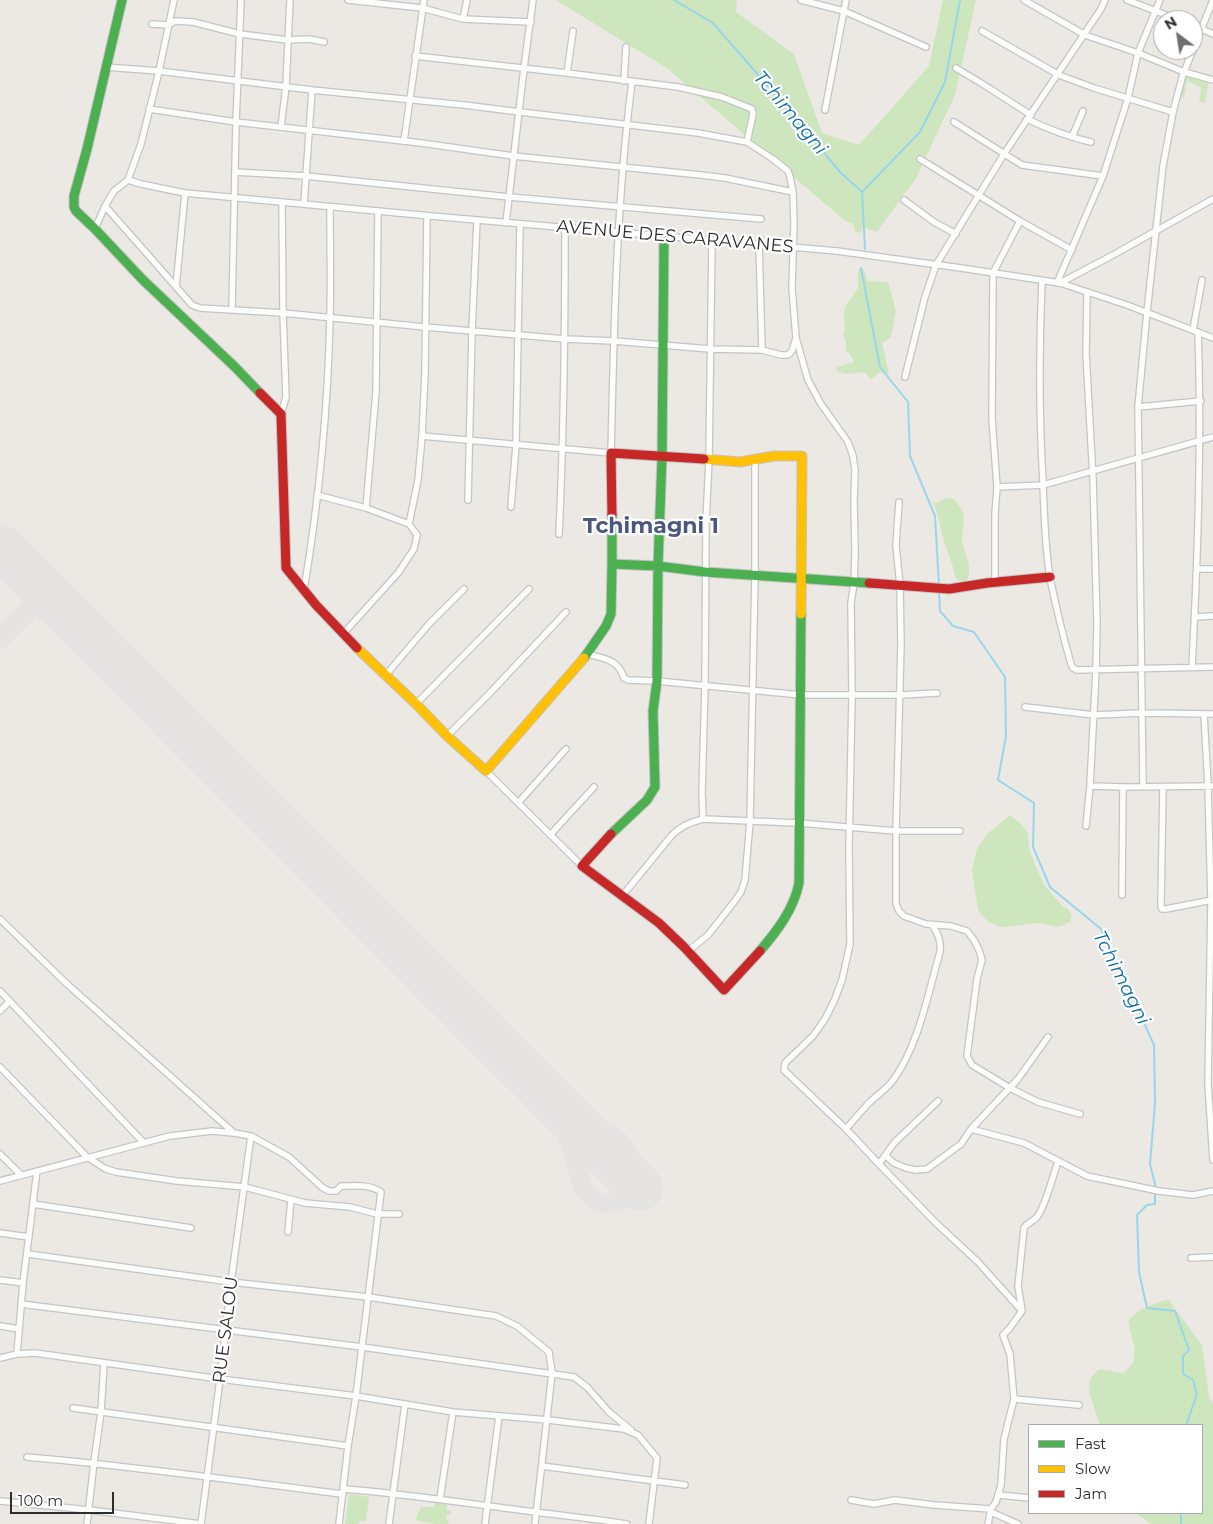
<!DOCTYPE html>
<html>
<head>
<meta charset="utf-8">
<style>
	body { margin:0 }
	#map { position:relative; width:1213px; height:1524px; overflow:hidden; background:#ece8e4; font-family:Montserrat,sans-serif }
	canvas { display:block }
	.legend { position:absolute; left:1028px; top:1424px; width:175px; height:90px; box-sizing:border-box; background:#fff; border:1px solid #ababab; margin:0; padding:6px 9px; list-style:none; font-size:15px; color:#2e2e2e }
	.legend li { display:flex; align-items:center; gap:10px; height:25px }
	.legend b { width:25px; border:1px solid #ababab }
	.north { position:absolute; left:1153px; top:10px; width:50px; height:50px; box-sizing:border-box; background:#fff; border:1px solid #ababab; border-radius:50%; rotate:329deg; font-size:14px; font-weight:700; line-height:20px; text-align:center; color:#2e2e2e }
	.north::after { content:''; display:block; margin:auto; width:18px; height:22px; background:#706f6e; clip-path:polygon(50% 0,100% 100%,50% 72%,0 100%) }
	.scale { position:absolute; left:10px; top:1492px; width:104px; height:22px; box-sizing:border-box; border:2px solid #2e2e2e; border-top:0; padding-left:6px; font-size:15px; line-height:18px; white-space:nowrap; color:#2e2e2e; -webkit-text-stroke:4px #fff; paint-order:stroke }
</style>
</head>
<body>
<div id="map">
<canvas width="1213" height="1524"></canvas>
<ul class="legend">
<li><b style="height:6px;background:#4caf50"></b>Fast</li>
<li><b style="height:6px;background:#ffc107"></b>Slow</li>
<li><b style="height:6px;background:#c62828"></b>Jam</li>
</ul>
<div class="north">N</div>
<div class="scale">100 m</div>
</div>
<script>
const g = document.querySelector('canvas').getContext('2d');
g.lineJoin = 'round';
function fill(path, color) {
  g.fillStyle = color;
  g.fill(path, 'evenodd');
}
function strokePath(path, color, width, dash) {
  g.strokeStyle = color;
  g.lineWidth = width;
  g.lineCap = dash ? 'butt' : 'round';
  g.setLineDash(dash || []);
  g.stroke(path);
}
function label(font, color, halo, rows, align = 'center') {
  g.font = font + ' Montserrat,sans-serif';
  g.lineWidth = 4.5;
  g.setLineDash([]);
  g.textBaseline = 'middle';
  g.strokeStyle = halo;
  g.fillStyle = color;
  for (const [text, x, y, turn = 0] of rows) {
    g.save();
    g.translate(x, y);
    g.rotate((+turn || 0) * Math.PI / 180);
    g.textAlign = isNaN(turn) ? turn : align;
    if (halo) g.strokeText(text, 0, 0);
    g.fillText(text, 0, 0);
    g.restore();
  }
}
fill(new Path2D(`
	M556 0H737L736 12 794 54 822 133 859 145 929 66 943 0H976L955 95 916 178 877 232 862 227 861 232 858 233 855 231 853 224 844 220 668 69Z
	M1185 73 1209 80 1205 103 1199 102 1201 90 1199 86 1187 81 1184 97H1178Z
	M858 269H864L867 281 888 282 896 311 891 337 882 343 889 374 881 372 871 379 864 372C854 373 844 376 836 370L837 367 854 362 851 356 846 350V342L843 333 845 330 844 314 846 305 858 288Z
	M952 498C956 501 962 509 963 514 965 521 962 531 962 538 963 555 974 563 967 581L964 582 958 580 955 577 953 567 943 538 936 509 932 501 935 503 944 499Z
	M1010 815 1020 823 1028 833 1029 849 1039 874 1045 886 1063 907 1068 909 1072 916 1070 922 1058 927 1039 923 1004 927 997 926 986 920 978 910 972 870 977 849 986 835Z
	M1168 1299 1202 1345 1209 1397 1213 1403V1524H1152L1135 1513H1202V1425H1100L1089 1392 1090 1379 1099 1369 1124 1373 1133 1363 1135 1349 1128 1322C1135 1309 1155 1304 1168 1299Z
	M349 1494 369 1497 366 1521H359L358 1524H345Z
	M430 1499 447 1502V1511L450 1510 452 1513 446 1516 449 1524H435L415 1520 421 1507H434L435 1503 429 1501Z`), '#cee6be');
strokePath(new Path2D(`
	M674 0 713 23 779 99 840 172 862 192 865 249
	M862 192 920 132 945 82 960 0
	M861 268 880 367 908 402 910 456 935 516 939 586
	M939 591 940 611 953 626 974 632 1005 677 1006 736 998 780 1034 803 1033 847 1050 887 1101 929 1154 1045 1155 1103 1150 1164 1155 1184V1204L1147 1205 1137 1215 1139 1272 1147 1308 1175 1311 1189 1350 1183 1356V1374L1193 1380 1197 1394 1186 1425
	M1181 1513V1524`), '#99d6ec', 2);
strokePath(new Path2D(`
	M0 639 46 593
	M556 1104C563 1124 570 1143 576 1163 579 1171 579 1181 584 1188 588 1195 594 1201 601 1203 614 1206 630 1195 640 1188 633 1167 626 1133 599 1130 594 1129 588 1130 583 1131`), '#e6e4e2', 19);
strokePath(new Path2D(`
	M0 547 640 1188`), '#e6e4e2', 46);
const street = new Path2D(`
	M348 0 422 8 463 19 531 22
	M801 0 844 11 926 47
	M1024 0 1085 35 1138 53 1184 72 1213 80
	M1127 0 1179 20
	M463 19 467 0
	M152 24 169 25 175 21 193 22 240 34 288 40 309 39 324 42
	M1193 25 1213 34
	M982 31 1059 75 1094 88 1173 112
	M1193 50 1213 0
	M415 56 567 73 678 87 722 97 752 109 753 114 747 142
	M105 67 159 71 312 90 464 105 520 112 698 133 747 142 773 159 788 171 790 177 793 192 794 223 792 288 796 338 808 380 821 404 848 442 853 456 855 470 854 501 855 552 854 583 851 603 852 695 849 849 850 944 842 980 835 999 825 1019 813 1036 785 1063 784 1070 846 1129 879 1164 894 1143 938 1101
	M956 68 981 83 1031 115
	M567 73 573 31
	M624 81 626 47
	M149 109 236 122 421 143 513 156 701 175 725 178 793 192
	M825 110 846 0
	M1027 119C1048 129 1068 137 1091 142
	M954 122 1022 165 1103 176
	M281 127 286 86 290 0
	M1072 137 1083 111
	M404 141 424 0
	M920 159 1020 221 1072 250
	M235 172 306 176 509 197 761 219
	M128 180 141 184 185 193 431 216 837 251 961 268 1060 283 1127 305 1213 338
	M904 200 934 222 956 234
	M304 204 312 90
	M105 206 192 305 200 308 283 313 425 327 565 339 614 341 710 349 762 350 781 355H788L792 351 796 338
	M506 223 524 68 533 0
	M95 229 105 206 114 191 128 180 141 144 159 71 174 0
	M759 244 762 350
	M1042 281C1039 348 1039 416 1043 483 1044 515 1045 547 1050 578 1056 607 1063 636 1071 664L1073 668 1077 670 1213 667
	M1057 283 1103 176 1128 98 1138 53 1160 0
	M1060 283 1113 255 1213 199
	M176 287 185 193
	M232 309 236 122 241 0
	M1193 330 1202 280
	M905 377 925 297 936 265 1004 154 1101 9 1105 0
	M1138 407 1201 401
	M281 414 286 397 283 313 282 202
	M422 436 611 453C614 329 616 205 632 82
	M997 487 1043 485 1213 437
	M317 495 366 508 409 524 417 535 414 549 398 573 343 634
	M468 500 472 331 477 220
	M899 502 896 545 900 586 901 645 896 831V904L899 911 904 916 926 924 951 926 967 931 974 940 979 950 982 960 977 979 967 1056 972 1065 1010 1088 1038 1102 1080 1114
	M511 507 516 445 520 224
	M366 508 376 392 378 211
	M409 524 418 480 422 436 425 373 427 216
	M559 534C564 432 565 330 565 228
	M1197 569H1213
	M995 582V514L997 487 992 418 993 273 1020 221
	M304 590C319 500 328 408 330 317 331 280 330 244 330 207
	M1195 617 1213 616
	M588 654C605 659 618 659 624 678L628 680 657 681 801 695H900L937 693
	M1192 667C1198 555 1202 444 1198 332
	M385 676 429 624 464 589
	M416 704 529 589
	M1025 707 1094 715 1142 713 1213 714
	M1204 714 1208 786 1211 901 1208 1084 1213 1160
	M447 736 488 695 566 612
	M486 771 582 866
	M1090 786 1123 787 1213 786
	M1143 787 1138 407 1147 312 1163 166 1173 112 1183 74 1184 72 1193 50
	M1163 787 1161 906 1162 909H1166L1212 900
	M518 803 566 749
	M703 819 702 792 705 685 706 521 709 460 712 240
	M1086 826 1090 786 1096 670 1097 623 1093 479 1086 353 1087 292
	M550 835 594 787
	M623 895 672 835C681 826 690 822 703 819L798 823 896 831H960
	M1122 895 1123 787
	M0 919 67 984 234 1133 251 1136 289 1157 323 1188 329 1191H336L341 1186C355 1186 369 1184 381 1192L356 1396 348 1446 339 1524
	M687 952 708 935 734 902 741 892 745 880 750 821 755 575V460
	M0 991 143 1142
	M0 1011 10 1001
	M0 1067 87 1157 106 1169 116 1172 177 1181 245 1187 305 1203 350 1207 377 1214H399
	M846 1129C854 1120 861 1111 869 1103 877 1095 887 1089 894 1079 919 1044 928 993 940 952 941 942 939 935 932 925
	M971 1129 1024 1143 1087 1176 1159 1191 1193 1195 1213 1191
	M0 1154 21 1175
	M886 1156 894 1163 906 1168 916 1170 927 1169 961 1144 971 1129 1018 1079 1048 1037
	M879 1164 935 1222 978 1262 1022 1311
	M37 1171 23 1283 17 1354 35 1353 220 1379 356 1396 453 1412 548 1420 624 1429 638 1435 657 1458 649 1524
	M0 1181 170 1136 212 1131 234 1133
	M33 1204 191 1228
	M288 1232 291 1200
	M0 1233 29 1237
	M28 1254 231 1282 368 1297 496 1316 517 1326 549 1352 552 1373 535 1524
	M1191 1258 1213 1257
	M0 1280 23 1283
	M21 1304 362 1347 574 1377 587 1387 609 1412 631 1430
	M0 1326 19 1329
	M0 1358 17 1354
	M1014 1399 1079 1405
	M73 1408 348 1446
	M27 1457C133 1466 238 1481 343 1494
	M542 1466 685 1485
	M344 1489C408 1494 471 1504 535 1512 566 1516 596 1519 627 1524
	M999 1495 1029 1498
	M440 1499 453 1412
	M851 1500 874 1504 895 1500 934 1505 991 1509
	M0 1501 89 1510 201 1524 220 1379 231 1282 251 1136
	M991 1512 1018 1524
	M87 1524 94 1462 101 1412 104 1363
	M389 1524 405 1404
	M485 1524 499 1416
	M988 1524 991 1509 996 1502 1001 1485 1004 1439 1014 1399 1010 1354 1003 1335 1009 1329 1022 1311 1018 1286 1024 1228C1028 1222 1032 1222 1036 1218 1044 1211 1054 1173 1058 1161`);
const fast = new Path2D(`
	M122 0 87 149 74 196V207L76 211 95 229 143 280 235 367 260 393
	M612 515V564L658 566 662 457 664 236
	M584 658 606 626 611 614 612 564
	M611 834 647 800 655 787 653 711 657 681 658 566 705 572 869 583
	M760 951C777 931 794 909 799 883L801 614`);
const slow = new Path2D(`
	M704 459 740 462 774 456H802L801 614
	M357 648 416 704 447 736 486 771 584 658`);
const jam = new Path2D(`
	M260 393 281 414 286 568 316 605 357 648
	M612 515 611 453 704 459
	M869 583 949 589 987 583 1050 577
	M611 834 582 866 659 923 684 947 724 990 760 951`);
strokePath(street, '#c5c4c5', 8);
strokePath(fast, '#c5c4c5', 11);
strokePath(slow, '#c5c4c5', 11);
strokePath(jam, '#c5c4c5', 11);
strokePath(street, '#fcfcfb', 5.5);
strokePath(fast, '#4caf50', 9);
strokePath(slow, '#ffc107', 9);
strokePath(jam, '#c62828', 9);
label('18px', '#2e2e2e', '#fff', [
	["AVENUE DES CARAVANES",675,237,5],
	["RUE SALOU",226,1330,-83]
]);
label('italic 19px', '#0d6fa3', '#fff', [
	["Tchimagni",790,113,50],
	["Tchimagni",1121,978,63]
]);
label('bold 22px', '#4d5680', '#fff', [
	["Tchimagni 1",651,527]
]);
</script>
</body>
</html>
